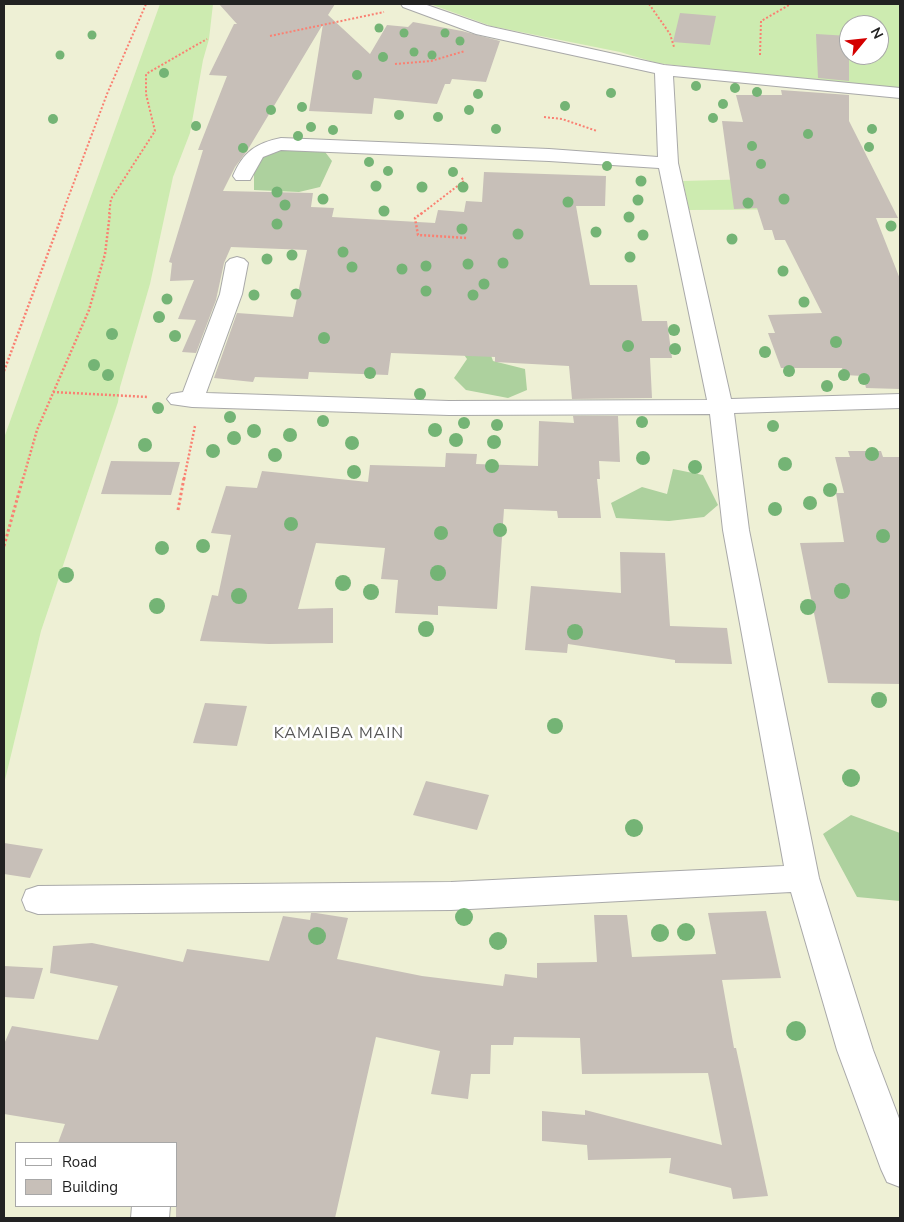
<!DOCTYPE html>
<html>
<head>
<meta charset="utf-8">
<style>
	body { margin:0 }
	#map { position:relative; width:904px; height:1222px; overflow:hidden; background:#f2efe9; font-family:"Nunito Sans",sans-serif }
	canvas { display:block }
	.frame { position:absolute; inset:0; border:5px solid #222; pointer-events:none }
	.legend { position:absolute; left:15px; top:1142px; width:162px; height:65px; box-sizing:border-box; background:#fff; border:1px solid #a7a7a7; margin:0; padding:6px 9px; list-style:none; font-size:15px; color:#222 }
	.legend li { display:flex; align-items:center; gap:10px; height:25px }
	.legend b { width:25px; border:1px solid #a7a7a7 }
	.north { position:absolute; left:839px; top:15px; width:50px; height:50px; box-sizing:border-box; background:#fff; border:1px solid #a7a7a7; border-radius:50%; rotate:62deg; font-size:14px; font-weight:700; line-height:20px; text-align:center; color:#222 }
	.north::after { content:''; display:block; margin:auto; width:18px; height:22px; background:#d40000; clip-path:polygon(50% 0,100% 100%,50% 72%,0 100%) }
</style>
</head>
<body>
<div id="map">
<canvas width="904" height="1222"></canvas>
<div class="frame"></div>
<ul class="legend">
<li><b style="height:6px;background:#fff"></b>Road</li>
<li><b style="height:14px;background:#c7bfb8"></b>Building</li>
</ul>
<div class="north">N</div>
</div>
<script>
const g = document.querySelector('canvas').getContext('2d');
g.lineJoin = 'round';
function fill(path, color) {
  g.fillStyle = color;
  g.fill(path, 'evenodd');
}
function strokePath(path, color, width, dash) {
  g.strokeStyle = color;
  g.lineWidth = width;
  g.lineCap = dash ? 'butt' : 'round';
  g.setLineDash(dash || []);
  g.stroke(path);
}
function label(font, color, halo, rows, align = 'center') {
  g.font = font + ' "Nunito Sans",sans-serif';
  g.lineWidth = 5;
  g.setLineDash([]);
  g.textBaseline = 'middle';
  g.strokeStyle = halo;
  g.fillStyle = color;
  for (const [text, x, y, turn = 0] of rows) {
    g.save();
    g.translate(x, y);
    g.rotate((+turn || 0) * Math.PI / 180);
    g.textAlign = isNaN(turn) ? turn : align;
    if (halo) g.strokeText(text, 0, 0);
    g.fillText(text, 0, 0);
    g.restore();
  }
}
fill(new Path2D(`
	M4 4H900V1218H4ZM849 25H879V55H849ZM16 1143H176V1206H16Z`), '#eef0d5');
fill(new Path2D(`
	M160 4H213L209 39 203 60 190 133 173 177 150 284 120 387 118 402 41 631 4 784V438Z
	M430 4H900V92L657 63 620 52 491 26ZM849 25H879V55H849Z
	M826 177 836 209 689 210 683 181Z`), '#cdebb0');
fill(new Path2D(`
	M286 148H322L332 161 320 187 299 192 254 190V166L265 155Z
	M485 338 493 361 525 369 527 390 508 398 466 390 454 378 467 359 458 346Z
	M673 469 703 475 718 505 704 517 669 521 616 518 611 503 642 487 667 494Z
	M851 815 900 833V901L857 897 823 834Z`), '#add19e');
fill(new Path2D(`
	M219 4H335L328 15 370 54 387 25 408 27 413 22 462 31 500 41 486 82 452 79 450 84H445L437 104 374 98 372 114 309 111 323 24 247 151 235 167 223 191 313 193 311 207 334 208 332 217 435 223 438 210 464 212 466 201 482 202 484 172 606 176 605 206H576L590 285H637L642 321H667L672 358H650L652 398 572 399 569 366 495 362V357L391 353 388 375 309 372 308 379 255 377 253 382 214 378 237 313 293 317 307 250 231 247 224 263 216 300 196 353 182 352 196 320 178 319 194 280 170 281 172 263 169 262 203 150H198L227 76 209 75 234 24H237Z
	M680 13 716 16 710 45 673 42Z
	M816 34 849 36V81L818 78Z
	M781 90 849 95V121L898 218H876L900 279V389L866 388 863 376 844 375 842 368H781L768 333H775L768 315 822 313 785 240H775L772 230H764L757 208 734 209 722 121 743 122 736 95H782Z
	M573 416H618L620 462 599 461 600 479H597L601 518H558L557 511 504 509 497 609 438 606V615L395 613 398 580 381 579 385 548 316 543 298 609 333 608V643L269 644 200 641 212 595 218 596 231 535 211 533 226 486 257 488 262 471 368 482 370 465 445 467 446 453 477 454 476 464 538 466 539 421 574 423Z
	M848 451H881L883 457H900V684L828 683 800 543 844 542 836 493H844L835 457H850Z
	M111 461 180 462 171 495 101 494Z
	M620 552 665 553 670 626 727 628 732 664 675 663V660L568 644 567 653 525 650 531 586 621 593Z
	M205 703 247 706 237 746 193 743Z
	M426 781 489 795 477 830 413 815Z
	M4 843 43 849 30 878 4 874Z
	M766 911 781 978 722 980 734 1048H736L768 1196 733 1199 731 1188 669 1173 671 1158 588 1160 587 1145 542 1141V1111L585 1115V1110L722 1145 708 1073 582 1074 580 1038 514 1037 513 1045H491L490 1074H471L468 1099 431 1094 440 1051 376 1037 335 1218H176V1143H58L65 1124 4 1114V1044L12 1026 98 1040 118 986 50 973 53 946 92 943 183 962 187 949 269 961 283 916 310 920 311 913H316L348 918 337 959 422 976 503 986 505 974 537 978V963L597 962 594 915H627L632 957 716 954 708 913Z
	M4 966 43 968 34 999 4 997Z`), '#c7bfb8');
const minor = new Path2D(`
	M401 4H424L487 26 664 65 900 88V98L673 76 678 163 731 399 900 394V408L734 413 749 530 819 878 873 1050 900 1121V1187L887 1182 881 1169 837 1050 791 892 451 910 38 914 26 910 22 900 26 890 38 886 451 882 784 866 723 530 710 414 449 415 192 407 171 404 167 399 171 394 183 392 220 294 226 263 230 259 237 257 244 259 248 263 242 294 206 393 449 401 707 400 659 168 549 161 281 150 263 157 250 180H236L233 176C243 152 256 143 281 138L549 149 658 157 655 73 476 34 403 7Z
	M132 1206H170L169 1218H131Z`);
strokePath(minor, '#a9a9a9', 2);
strokePath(new Path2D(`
	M649 4 670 34 674 47
	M270 36 384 12
	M760 55 761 21 791 4
	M395 64 431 61 465 51
	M544 117 562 119 597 131
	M62 214 107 94 146 4
	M109 214 111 199 155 131 146 94V74L207 39
	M421 214 464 181 461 177`), '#fa8072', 2, [2, 2]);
strokePath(new Path2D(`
	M422 213 415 218 418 235 468 238
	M4 371 63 213
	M53 392 148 397
	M23 479 37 430 89 310 105 254 110 213
	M184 479 195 426`), '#fa8072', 2.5, [2, 2]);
strokePath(new Path2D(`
	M178 510 184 478
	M4 546 23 478`), '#fa8072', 3, [2.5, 2.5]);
fill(minor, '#fff');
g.fillStyle = '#74b475';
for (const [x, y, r] of [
	[379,28,4.5],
	[404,33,4.5],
	[445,33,4.5],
	[92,35,4.5],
	[460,41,4.5],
	[414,52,4.5],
	[60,55,4.5],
	[432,55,4.5],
	[383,57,5],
	[164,73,5],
	[357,75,5],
	[696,86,5],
	[735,88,5],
	[757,92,5],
	[611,93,5],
	[478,94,5],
	[723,104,5],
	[565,106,5],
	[302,107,5],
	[271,110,5],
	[469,110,5],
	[399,115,5],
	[438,117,5],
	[713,118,5],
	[53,119,5],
	[196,126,5],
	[311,127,5],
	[496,129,5],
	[872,129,5],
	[333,130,5],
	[808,134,5],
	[298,136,5],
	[752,146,5],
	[869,147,5],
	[243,148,5],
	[369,162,5],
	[761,164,5],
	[607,166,5],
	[388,171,5],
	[453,172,5],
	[641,181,5.5],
	[376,186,5.5],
	[422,187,5.5],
	[463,187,5.5],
	[277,192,5.5],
	[323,199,5.5],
	[784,199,5.5],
	[638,200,5.5],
	[568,202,5.5],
	[748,203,5.5],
	[285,205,5.5],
	[384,211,5.5],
	[629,217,5.5],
	[277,224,5.5],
	[891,226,5.5],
	[462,229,5.5],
	[596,232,5.5],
	[518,234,5.5],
	[643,235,5.5],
	[732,239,5.5],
	[343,252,5.5],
	[292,255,5.5],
	[630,257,5.5],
	[267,259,5.5],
	[503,263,5.5],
	[468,264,5.5],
	[426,266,5.5],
	[352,267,5.5],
	[402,269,5.5],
	[783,271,5.5],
	[484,284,5.5],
	[426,291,5.5],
	[296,294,5.5],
	[254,295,5.5],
	[473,295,5.5],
	[167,299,5.5],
	[804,302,5.5],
	[159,317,6],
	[674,330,6],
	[112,334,6],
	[175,336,6],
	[324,338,6],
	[836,342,6],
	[628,346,6],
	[675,349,6],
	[765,352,6],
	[94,365,6],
	[789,371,6],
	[370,373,6],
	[108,375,6],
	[844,375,6],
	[864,379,6],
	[827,386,6],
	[420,394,6],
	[158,408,6],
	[230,417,6],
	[323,421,6],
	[642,422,6],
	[464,423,6],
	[497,425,6],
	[773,426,6],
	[435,430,7],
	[254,431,7],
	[290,435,7],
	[234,438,7],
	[456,440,7],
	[494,442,7],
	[352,443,7],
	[145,445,7],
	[213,451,7],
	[872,454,7],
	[275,455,7],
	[643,458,7],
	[785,464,7],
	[492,466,7],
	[695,467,7],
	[354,472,7],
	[830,490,7],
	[810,503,7],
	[775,509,7],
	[291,524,7],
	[500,530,7],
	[441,533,7],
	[883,536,7],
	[203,546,7],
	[162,548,7],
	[438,573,8],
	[66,575,8],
	[343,583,8],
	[842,591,8],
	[371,592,8],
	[239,596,8],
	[157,606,8],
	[808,607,8],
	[426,629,8],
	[575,632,8],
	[879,700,8],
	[555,726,8],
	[851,778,9],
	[634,828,9],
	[464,917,9],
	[686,932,9],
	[660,933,9],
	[317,936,9],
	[498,941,9],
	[796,1031,10]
]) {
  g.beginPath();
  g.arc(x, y, r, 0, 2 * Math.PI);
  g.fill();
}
g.letterSpacing = '1px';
label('16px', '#555', '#fff', [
	["KAMAIBA MAIN",339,734]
]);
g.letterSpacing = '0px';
</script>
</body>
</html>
